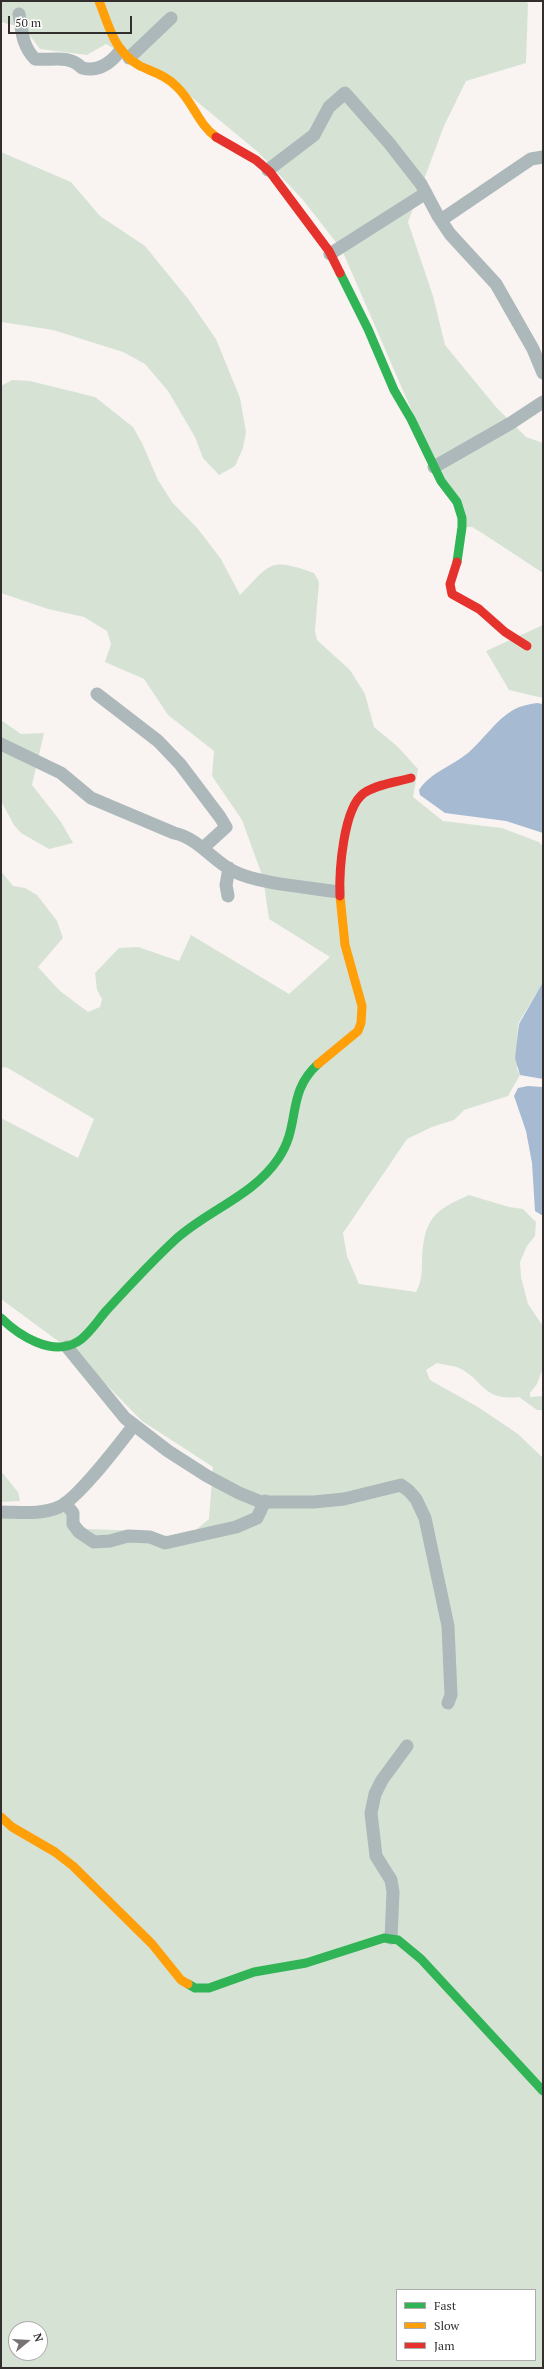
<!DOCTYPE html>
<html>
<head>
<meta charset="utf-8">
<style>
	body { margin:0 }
	#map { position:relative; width:544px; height:2369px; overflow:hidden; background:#f9f4f2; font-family:"PT Serif",serif }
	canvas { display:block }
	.frame { position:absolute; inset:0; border:2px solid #322e2d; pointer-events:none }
	.legend { position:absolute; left:396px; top:2289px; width:140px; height:72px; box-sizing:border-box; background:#fff; border:1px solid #adabab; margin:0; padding:5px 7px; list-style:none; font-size:12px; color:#322e2d }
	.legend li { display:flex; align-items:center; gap:8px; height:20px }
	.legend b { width:20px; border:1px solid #adabab }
	.north { position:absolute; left:8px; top:2321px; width:40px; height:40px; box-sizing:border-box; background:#fff; border:1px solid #adabab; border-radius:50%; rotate:72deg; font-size:11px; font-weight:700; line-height:16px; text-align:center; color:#322e2d }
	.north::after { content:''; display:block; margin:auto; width:14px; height:18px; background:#787372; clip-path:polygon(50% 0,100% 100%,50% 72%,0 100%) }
	.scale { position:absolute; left:8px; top:16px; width:124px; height:18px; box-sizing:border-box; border:2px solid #322e2d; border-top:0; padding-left:5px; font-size:12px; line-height:14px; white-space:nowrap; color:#322e2d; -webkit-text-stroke:3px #fff; paint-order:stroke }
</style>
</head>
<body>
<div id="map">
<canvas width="544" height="2369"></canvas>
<div class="frame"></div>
<ul class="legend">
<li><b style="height:5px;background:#30b455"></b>Fast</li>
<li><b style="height:5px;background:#ff9f0a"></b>Slow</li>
<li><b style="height:5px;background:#e5322d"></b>Jam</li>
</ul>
<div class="north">N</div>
<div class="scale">50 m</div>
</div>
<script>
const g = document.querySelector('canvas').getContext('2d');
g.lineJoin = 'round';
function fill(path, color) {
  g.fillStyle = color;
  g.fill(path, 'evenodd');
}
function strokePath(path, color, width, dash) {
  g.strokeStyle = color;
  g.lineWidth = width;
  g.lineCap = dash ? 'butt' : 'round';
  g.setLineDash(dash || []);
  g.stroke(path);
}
fill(new Path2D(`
	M1 1H526L528 4 526 63 466 81 444 126 408 222 433 296 445 345 496 407 526 437 543 443V573L482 533 472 527H467L414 416 342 250 303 200 258 152 184 91 106 44 87 55 40 49 24 28 1 22Z
	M1 152 71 182 100 216 145 246 189 300 216 339 240 398 246 432 243 448 235 466 219 475 203 458 195 437 168 391 145 364 123 352 53 330 1 322Z
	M12 380 30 381 95 397 133 427 142 443 158 480 172 502 198 529 221 559 240 595C271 563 269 557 314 573L319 582 315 631 317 640 350 670 365 694 374 727 397 746 418 769 413 797 443 821 502 828 539 842 543 847V982L518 1024 517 1069 520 1075 508 1096 464 1110 454 1120 432 1127 407 1139 343 1233 347 1256 359 1284 416 1292C422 1281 422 1271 422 1259 424 1219 434 1210 469 1195L509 1207 523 1209 536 1222 535 1236 527 1246 520 1262 521 1277 528 1304 543 1326V1368L537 1384 530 1393V1397L543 1396V1410H537L519 1397C482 1401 485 1381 459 1368 453 1365 444 1365 437 1363L426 1370 430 1380 478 1407 518 1434 543 1458V2368H1V1514L65 1511 87 1529 148 1531 184 1540 209 1519 213 1467 142 1421 77 1355 1 1299V1118L78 1158 94 1119 6 1067 1 1068V871L13 886 25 888 37 895 57 921 63 938 38 967 60 991 88 1012 100 1007 102 999 97 990 95 973 119 948 138 947 179 961 191 935 289 994 330 957 269 919 263 878 242 820 212 776 214 751 168 715 144 679 105 662 111 644 107 631 84 617 48 609 1 593V386ZM397 2290H535V2360H397ZM16 2329H40V2353H16Z
	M543 625V698L509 690 486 651Z
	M1 720 21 734 44 733 32 785 61 822 73 843 49 849 21 833 14 825 1 801Z
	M1 1471 18 1492 20 1501 1 1502Z`), '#d6e3d4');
fill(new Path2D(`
	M537 703 543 704V833L506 821 445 813 420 795 419 790C431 772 452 766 468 753 483 740 496 720 513 710 520 706 529 704 537 703Z
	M543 982V1079L520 1075 515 1058 519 1024Z
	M528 1086 543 1087V1216L535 1211 532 1163 526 1131 514 1096 518 1088Z`), '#a6bbd1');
strokePath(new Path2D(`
	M19 14C22 31 22 46 35 59 52 61 68 54 82 68 98 72 110 64 120 51
	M129 58 171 18
	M268 170 314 135 329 107 345 93 389 143 421 184 438 216 450 234 496 284 533 349 543 373
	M441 220 531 159 543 157
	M330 254 426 193
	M434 467 511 423 543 402
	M97 694 158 741 180 764 220 817 226 827 203 848
	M1 744 61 773 91 798 174 833C198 838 212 860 233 871 258 884 309 887 338 892
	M228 896 226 885 229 868
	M67 1347 125 1418 168 1451 207 1476 239 1493 261 1502H314L344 1499 401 1485 409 1491 416 1499 425 1518 448 1626 451 1695 448 1703
	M65 1503 73 1513V1524L79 1532 94 1542 110 1541 128 1536 150 1537 165 1543 236 1527 257 1518 265 1501
	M1 1512C20 1512 41 1515 59 1507 79 1498 119 1444 134 1425
	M391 1938 393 1892 391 1880 376 1856 371 1813 375 1794 382 1780 407 1746`), '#acb8b9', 13);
strokePath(new Path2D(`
	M340 273 368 329 394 390 411 419 441 481 457 502 462 518V527L457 562
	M1 1318C18 1335 52 1357 77 1342 88 1336 98 1320 106 1311 129 1286 151 1262 176 1239 208 1210 253 1196 278 1159 302 1124 285 1094 318 1064
	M188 1984 195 1988H209L254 1972 306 1963 384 1938 398 1940 421 1959 543 2091`), '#30b455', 9);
strokePath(new Path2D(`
	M99 1C109 26 114 52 140 66 153 72 167 76 177 87 193 102 198 124 216 137
	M318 1064 358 1031 361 1023 362 1006 345 945 340 896
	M1 1817 12 1827 55 1852 73 1866 152 1944 181 1980 188 1984`), '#ff9f0a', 9);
strokePath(new Path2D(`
	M216 137 256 160 270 172 329 251 340 273
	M457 562 450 584 452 594 479 609 505 632 527 646
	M340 896C339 872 343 808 364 793 378 784 396 782 411 778`), '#e5322d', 9);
</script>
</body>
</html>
